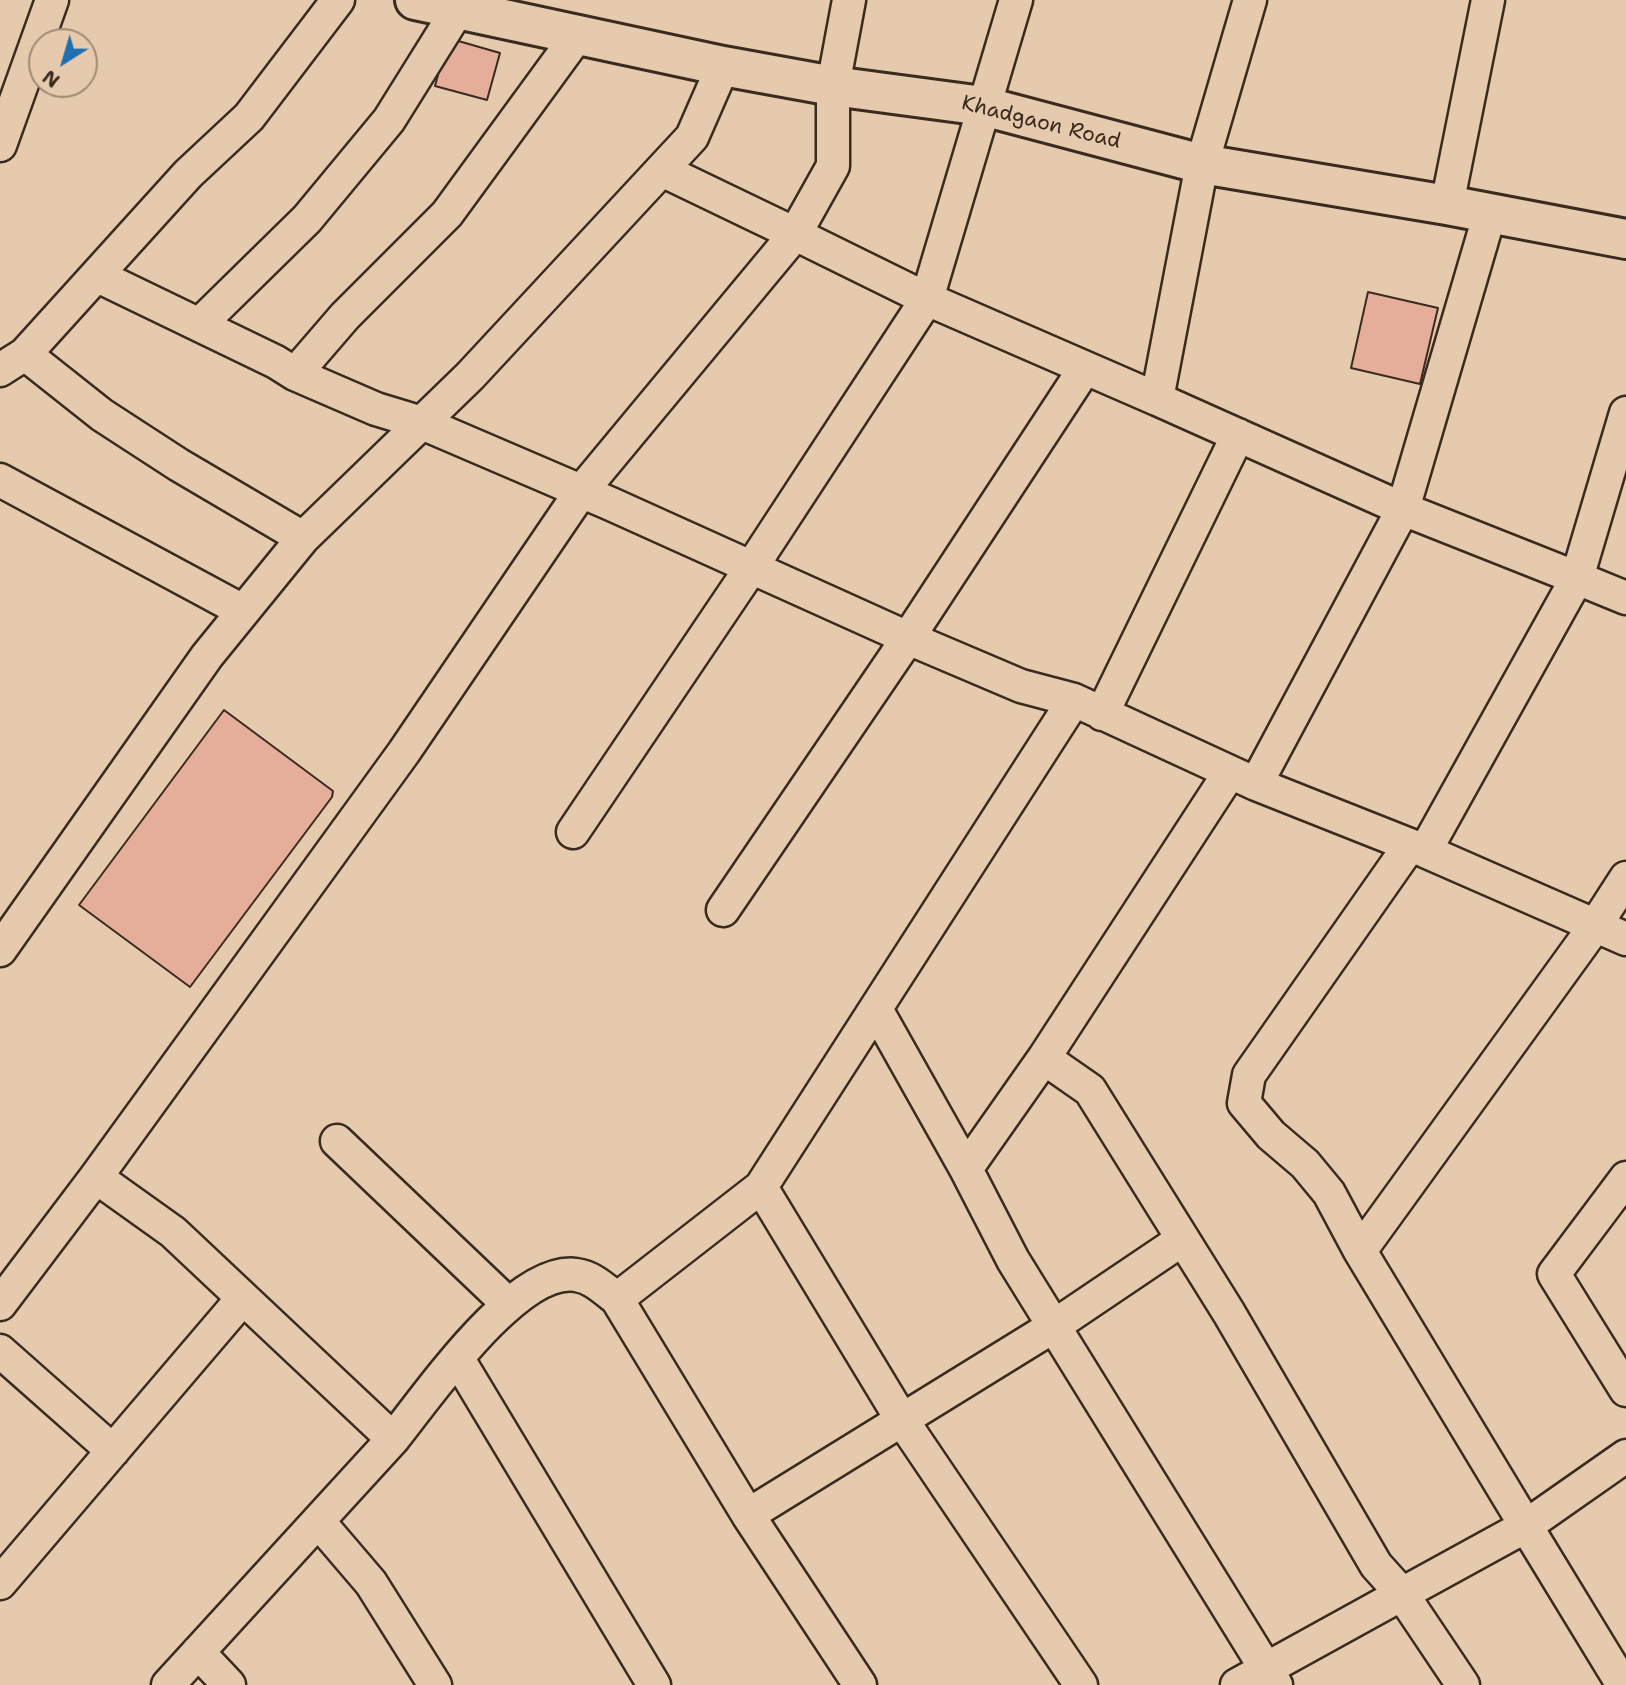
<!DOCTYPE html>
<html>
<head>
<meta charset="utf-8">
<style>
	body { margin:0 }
	#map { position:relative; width:1626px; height:1685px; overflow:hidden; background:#e5caad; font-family:"Shantell Sans",sans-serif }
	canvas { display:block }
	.north { position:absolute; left:28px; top:28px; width:70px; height:70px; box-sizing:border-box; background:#e5caad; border:2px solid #a18a74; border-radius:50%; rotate:217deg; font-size:19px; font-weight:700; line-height:28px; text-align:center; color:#3b2a1e }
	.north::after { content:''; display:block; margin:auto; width:24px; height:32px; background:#1f6fb2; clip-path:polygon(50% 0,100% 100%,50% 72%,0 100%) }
</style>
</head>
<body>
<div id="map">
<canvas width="1626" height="1685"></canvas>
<div class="north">N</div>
</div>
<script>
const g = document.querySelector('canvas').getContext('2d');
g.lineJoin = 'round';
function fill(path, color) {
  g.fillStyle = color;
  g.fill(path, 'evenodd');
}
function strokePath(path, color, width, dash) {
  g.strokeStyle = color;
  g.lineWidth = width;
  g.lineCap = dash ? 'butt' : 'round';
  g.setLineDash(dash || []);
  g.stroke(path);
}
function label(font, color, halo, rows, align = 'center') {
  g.font = font + ' "Shantell Sans",sans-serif';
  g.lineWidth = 5;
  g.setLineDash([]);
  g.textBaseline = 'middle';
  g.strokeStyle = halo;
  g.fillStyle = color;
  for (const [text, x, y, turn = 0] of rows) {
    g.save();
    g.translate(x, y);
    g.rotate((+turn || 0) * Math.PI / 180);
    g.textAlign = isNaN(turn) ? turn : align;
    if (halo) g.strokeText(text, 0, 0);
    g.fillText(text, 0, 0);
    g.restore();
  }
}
const building = new Path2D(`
	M448 38 500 53 487 100 435 86Z
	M1368 292 1438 308 1420 384 1351 368Z
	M224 710 333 791 332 797 190 987 79 905Z`);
fill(building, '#e5ae9b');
strokePath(building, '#3b2a1e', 2);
const street = new Path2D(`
	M1016 0 927 299 1157 399
	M1250 0 1202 164 1157 399 1403 509 1256 784
	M0 145 52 0
	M1447 205 1488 0
	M98 276 276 362 295 374 376 409 422 423 611 504 908 638 1021 686 1074 700 1256 784 1425 851 1626 939
	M200 324 307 219 389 120 457 11
	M25 354 102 415 179 465 303 538
	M0 370 25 354 188 174 249 117 338 0
	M295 374 345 316 447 214 577 36
	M1626 413 1577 578 1626 598
	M0 480 243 611
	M1102 714 1238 435
	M1230 772 1044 1058 966 1169 1013 1260 1276 1685
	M573 832 751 568 927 299 795 234 833 166V86L849 0
	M1425 851 1577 578 1403 509 1490 213
	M723 910 908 638 1085 368
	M0 950 207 656 303 538 470 376 692 137 723 66
	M876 1009 966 1169
	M1044 1058 1090 1090 1229 1313 1376 1565 1402 1594 1237 1685
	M337 1141 507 1303
	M96 1177 173 1232 393 1439 168 1685
	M1626 1178 1554 1274 1626 1390
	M761 1187 902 1420 1081 1685
	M1360 1251 1329 1193 1305 1164 1271 1135 1244 1103 1249 1075 1410 845
	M0 1304 96 1177 404 752 580 493 795 234 662 170
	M0 1351 113 1451
	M458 1359 654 1685
	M393 1439C427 1397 516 1266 576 1275 592 1277 604 1289 617 1299
	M748 1515 1054 1326 1183 1239
	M318 1521 371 1583 435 1685
	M0 1583 243 1298
	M198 1652 229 1685
	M860 1685 748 1515 617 1299 761 1187 1074 700
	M1463 1685 1402 1594 1526 1526 1360 1251 1595 926 1626 878
	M1623 1685 1526 1526 1626 1456`);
const secondary = new Path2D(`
	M415 0 723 66 833 86 983 106 1202 164 1447 205 1626 239`);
strokePath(street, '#3b2a1e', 37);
strokePath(secondary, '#3b2a1e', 44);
strokePath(street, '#e5caad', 32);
strokePath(secondary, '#e5caad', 38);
label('21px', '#3b2a1e', '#e5caad', [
	["Khadgaon Road",1041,123,14]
]);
</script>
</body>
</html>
